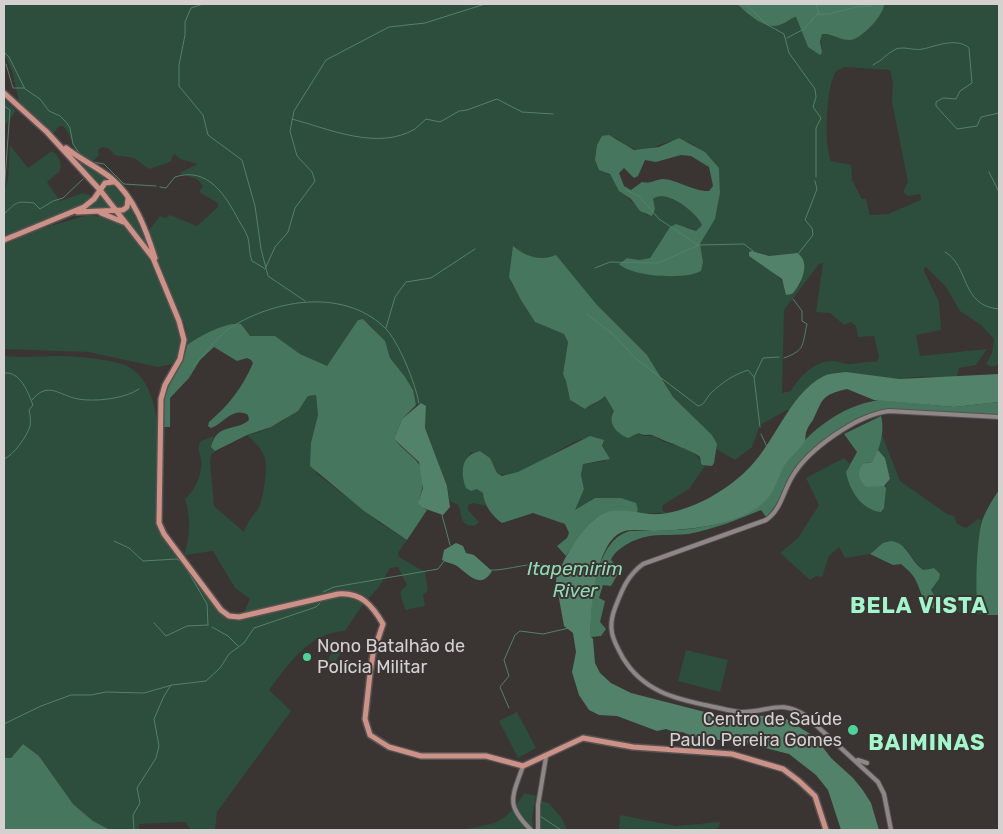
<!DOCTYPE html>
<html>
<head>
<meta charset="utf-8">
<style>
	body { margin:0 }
	#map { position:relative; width:1003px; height:834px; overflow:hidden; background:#3a3433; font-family:Rubik,sans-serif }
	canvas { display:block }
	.frame { position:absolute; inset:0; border:5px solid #d5d1d1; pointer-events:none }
</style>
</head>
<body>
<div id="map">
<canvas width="1003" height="834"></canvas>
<div class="frame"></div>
</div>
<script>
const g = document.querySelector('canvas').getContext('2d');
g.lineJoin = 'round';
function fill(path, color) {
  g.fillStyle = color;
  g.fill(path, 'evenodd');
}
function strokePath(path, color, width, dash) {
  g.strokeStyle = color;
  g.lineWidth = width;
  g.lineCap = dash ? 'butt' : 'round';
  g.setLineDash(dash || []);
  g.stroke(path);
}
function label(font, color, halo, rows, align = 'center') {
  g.font = font + ' Rubik,sans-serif';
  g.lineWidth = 4;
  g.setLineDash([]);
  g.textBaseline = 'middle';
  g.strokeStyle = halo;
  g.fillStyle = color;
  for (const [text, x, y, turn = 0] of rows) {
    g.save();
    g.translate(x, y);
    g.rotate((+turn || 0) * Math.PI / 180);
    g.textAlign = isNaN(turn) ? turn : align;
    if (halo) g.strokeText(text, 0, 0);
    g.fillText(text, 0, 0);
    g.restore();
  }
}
fill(new Path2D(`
	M4 4H737C748 14 765 30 782 24 788 23 790 18 796 17L808 47H822L820 36 822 34 834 35 847 40 883 4H999V364L992 367 986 364 992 353 994 339 981 325 960 311 946 287 925 266 924 271 939 302 941 330 916 335 920 356 987 349 976 365 959 368 957 377C944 378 931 376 918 377 910 377 902 380 894 379 839 373 828 360 790 411L787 410 760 425 752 447 735 460 716 449V444L712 435 673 397 647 355 597 305 556 256 511 282 535 322 565 334 568 341 563 374 566 381 570 400C581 410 595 407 605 396L632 437 639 433 644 436H654C668 448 696 444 702 465L705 466 689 489 663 505 662 510 667 513H637L638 510 621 498H595L574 511 584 489 581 475 583 464 605 461 602 446 604 440C599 440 593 438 589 438 565 438 523 485 497 473L490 458 480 451 470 453 462 471 483 493 487 506 473 503 468 505V510L479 522 474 526C459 525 463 516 458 505L450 501 447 486 425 428 426 406 421 403 416 405C410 379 400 377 389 357 387 353 388 350 386 346 381 335 372 327 363 319L358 320 327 367 300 354 275 336H250L241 324 226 326 188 345 186 328 147 233 160 216 165 218 170 215 197 226 218 207V203L199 192 203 186 197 179 179 173 198 164 180 159 174 154 170 162 149 169 134 158 115 155 108 148 102 147 98 150 99 155 88 166C72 156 74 138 63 126H59L52 135 21 110 12 71 4 54ZM845 67 890 70 893 83 892 102 908 182 903 192 908 196 920 194 921 200 888 214 870 215 866 199H862L852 180 851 165 831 161C824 145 826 89 835 73 838 69 841 69 845 67ZM615 137C648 166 656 136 684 141 698 144 709 158 719 168L720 193 715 219 700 244 703 262 619 263 627 258 639 260 650 258 664 236 687 227 696 231 702 225C697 211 669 192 654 197L648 216 620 191 612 176 605 172ZM757 252 769 256 795 253 804 270 800 284 792 294 786 295C784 273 766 269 749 256ZM823 263 816 312 830 313 844 325 851 322 856 326 858 337 874 336 879 357 876 362C867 361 860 364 852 364 845 365 839 361 832 361 814 361 799 377 791 391L782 393 784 310 819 264Z
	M4 99 16 111 5 125 4 151Z
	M10 145 28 168 52 151C59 156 62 162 60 171L47 182 60 201 83 193 92 196 89 202 81 208 4 236V191L8 179Z
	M69 153 108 179 102 181 98 186Z
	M105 185H113L125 199V205L122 208 116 207 102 190Z
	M99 195 111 210 86 211Z
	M130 206 149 248 122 215 127 212Z
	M88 215C100 217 114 218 124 226 141 238 184 320 182 340 181 350 177 357 172 364L158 367 88 352 4 349V245L33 231Z
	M4 356C22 358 39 356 57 356 74 356 115 359 129 367 158 383 160 435 159 465 159 489 150 513 162 536L220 614 231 620H244L344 596 358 598 364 603 345 631C308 633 289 664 269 690L291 711 217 812 215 830H191L185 822 139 824 140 830H106L93 821 73 804 39 756 23 744 11 758H4Z
	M316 395 318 415 316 473 380 523 407 540 398 553 399 557 425 572 428 590 423 595 425 606 405 610 400 592 407 585 398 567 390 568 379 587 368 599 354 591H343L243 614 250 599 235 588 213 551 184 555C190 539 191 516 185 499 195 491 203 473 201 460 200 452 196 448 201 441L214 436 212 441 215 451 211 455 210 462 214 506 244 532C249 519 251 519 258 509 263 500 268 469 265 459 262 449 255 442 247 435 267 432 300 414 308 396Z
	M882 435 900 481 947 514 954 516 957 524 966 528 978 519 981 520 977 594 979 611 984 615 943 610 932 595 931 590 937 582 934 568 924 570 915 562 905 547 876 548 870 554 845 558 839 547 829 556 822 577 816 576 810 580 780 553 798 538 819 505 806 478 844 458 850 464 848 467 861 501 877 511C885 499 882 489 890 479L885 458 878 450Z
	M335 647 342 651 335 663 328 659Z
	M686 650 728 660 720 692 678 681Z
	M517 712 536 748 518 758 499 721Z
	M524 793 536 796 532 817 533 830H462C495 823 505 825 524 793Z
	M540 801 549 803 561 817 567 830H538Z
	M620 815 676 826 720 822 719 827 714 830H619Z`), '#2d4d3d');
fill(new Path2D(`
	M737 4H883L884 5C883 16 860 41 849 40 840 40 832 33 822 34L820 41 822 53 820 55 808 47 796 17C790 18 788 22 782 24 766 32 747 13 737 4Z
	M609 135 634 150 659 147 679 138 705 152 719 168 720 193 715 219 700 244 703 262 701 271C685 280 632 277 619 264L627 258 639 260 650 258 670 227 676 224 696 231 702 225C697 212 665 188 653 199L655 209 652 216 640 211 631 199 619 191 610 174 599 170 595 160 597 145 602 136ZM681 155 691 156 709 167 713 186 709 191C695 192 673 178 662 179 654 180 651 184 642 182L631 190 624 186 619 173 624 168 634 178 638 176 645 160 656 162Z
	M513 246C525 256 540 262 556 255L597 305 647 355 673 397 712 435 717 444 714 463 712 466 702 465C700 462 701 460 700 457 696 452 662 440 654 436 649 433 645 437 639 433L628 438C616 433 607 423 614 411L605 396C597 404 591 403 585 409L570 400 566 381 563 374 568 342 564 334 535 322 521 300 509 277Z
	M363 319 385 341 390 358 405 377 413 390 416 405 402 419 394 439C414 462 432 462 419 500L423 508 427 510 407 540 364 511 310 466 311 443 318 415 316 395 308 396 298 411 271 427 247 435 215 451 211 447C217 422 236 432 249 420L248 415C233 406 223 424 211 428L208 426 209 422C228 406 243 387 253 363L251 360 247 358 237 361 214 347 200 360 189 378 170 398V427H163C163 414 162 400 168 388 174 373 185 362 187 345 201 336 224 322 241 324L250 336H275L300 354 327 366 358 320Z
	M879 400 954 407 999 402V417C970 415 901 405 877 413 854 420 816 445 800 462 786 479 782 502 766 517L761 510C736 520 715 529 688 534 672 536 653 533 638 539 629 542 614 551 611 560L620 570 611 586 603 585 599 598 605 601 600 622 606 629 601 636 591 637C590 606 594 540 630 531 672 531 723 531 759 506 773 496 775 482 783 468 804 435 838 406 879 400Z
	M881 416C885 430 880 451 872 462L866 463 886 488 884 508 881 512C861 510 849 489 846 472L857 452 844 434Z
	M590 436 604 440 602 446 610 459 583 464 581 475 584 489 575 510 595 498H621L636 503 638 510 637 513C594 507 589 523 566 556L557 546 567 538 569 533 565 524 533 513 502 523C492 516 484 505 483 493L477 489 471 491 466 488C460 472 461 455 480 451L490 458 497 473 502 476 518 472Z
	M999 490V615H984L979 612C974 595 977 538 982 521 986 510 993 499 999 490Z
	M891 541C910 544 909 562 924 570L934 568 940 574 939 579 931 590 943 610C921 608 925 601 917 583 914 575 908 570 901 564L893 565 870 554 883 543Z
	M23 744 39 756 73 804 93 821 110 830H4V758H11Z`), '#47765f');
fill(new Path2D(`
	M752 251 769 256 797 253C812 262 801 285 792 294L786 295 782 279 749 256V252Z
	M846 372 899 379 999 374V402L954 407 874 400 847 389C821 395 823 399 813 420 811 423 808 426 807 430 805 433 806 437 805 441 801 449 793 454 788 461 779 472 777 487 768 498 745 526 687 530 654 531 643 531 629 528 620 533 595 546 590 612 591 637L593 639 595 663 600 673 611 683 631 693 736 720 756 716 780 715 815 737 831 758 853 778 862 789 871 803 879 830H841L828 790 816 775 789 754 742 742 698 738 682 732 677 733 666 729 657 731 617 716 599 715 589 710 579 695 572 672 576 652 573 633 564 626 556 582 557 570C563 566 563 561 567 555 576 540 588 520 605 513 619 507 635 513 650 514 682 516 722 494 745 472 774 446 789 393 824 376 830 373 839 373 846 372Z
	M421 403 426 406 425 428 447 486 450 507 443 515 423 508 418 503 423 488 419 462 394 439 402 419Z
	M878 450 885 458 890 479 884 486 866 487C859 480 856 473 863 464L872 462Z
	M456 543 463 546 466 553 474 555 492 571C481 590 469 575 457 566 452 563 447 563 442 560L444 550Z`), '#52826a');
strokePath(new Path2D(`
	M203 4 191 8 185 22V35L179 65V86L203 115 208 135 242 160 255 206 261 249 268 276 305 301
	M746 4 766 24 784 34 789 53 815 89 816 97 813 107 821 118 816 128V177
	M816 4 819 13
	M787 38 804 29 817 14H829L856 7 872 6
	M4 52 9 57 25 89 40 99 49 111 60 116 67 123 70 128 73 144 82 157
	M6 64 13 88H24
	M873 65C882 61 887 53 896 49 905 46 914 51 923 49 936 46 957 37 969 48L972 83 960 91 956 99 943 98 936 102V106L957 129 977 126 981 117 999 113
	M4 106 10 110 4 193
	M292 119C329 129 378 151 415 129 419 126 422 122 426 119L440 122 459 111 467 110 497 99 522 112 553 114
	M92 162 104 164 124 184 156 186
	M989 172 999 192
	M160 187 166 188 175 177C208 166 226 196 239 221 242 226 246 232 248 238 250 246 249 254 252 261L264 268
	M626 190 639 196 659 219 698 245
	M4 214C17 202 15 201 34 203L40 209 53 201 63 198 83 179
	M945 252C970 266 960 306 999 309
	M798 254 813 235 812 228 805 220 817 189 815 181
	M595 268 610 262 658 263 699 245 744 244 753 251
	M265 269 275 247 288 232 295 208 315 181 312 172 297 156 290 131 294 111 326 60 389 27 425 23 485 4
	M587 314 615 336 635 358 698 406C705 405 706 398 711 393 723 382 733 375 748 370L754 377
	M386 328 395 297 406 282 431 278 475 249
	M784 358C806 350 802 345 807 324L802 321V311L793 299
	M193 366C205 355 214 340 227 330 271 300 342 287 384 327 399 341 415 383 419 403
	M4 373C21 371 28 393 33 405L29 410C30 415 31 420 30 426 27 436 14 455 4 459
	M32 400C48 380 60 396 78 399 94 402 125 399 139 389
	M760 427 754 377 763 358 779 357
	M761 434 767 447
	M442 515 450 545
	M114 541 129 548 143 561 177 559 183 563 207 604 208 625
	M491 570C511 571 543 556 559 570
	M323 592 334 587 438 569 445 560
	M154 623 166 636 187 626 208 625
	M212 627 228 636 238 646
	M509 708 500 687 509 676 504 660 515 635 520 631 543 634 569 628
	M4 724 41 706 71 695H91L106 692 144 693 172 685 206 681 220 668 229 654 244 643 254 628 316 607 320 603
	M540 816 561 830
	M134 830 133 815 140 803 137 788 156 758 159 746 154 719 164 696 171 685`), '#52826a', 1);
const minor = new Path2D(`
	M858 760 867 763
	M523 766C512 798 505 804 531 830
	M538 830V805L546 757
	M891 830 884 794 878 782 806 716C780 698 768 713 740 712 731 711 720 708 710 706 675 699 643 691 623 658 613 640 607 629 615 608 622 590 627 576 643 564L766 520C781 510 783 492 792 477 808 449 857 415 889 411L999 417`);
const major = new Path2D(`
	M4 93 48 133
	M46 131 100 190 153 258 179 321 184 340 180 359 165 385 161 399 159 523 164 534 221 610 229 616 239 617 338 594C361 592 372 605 383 624L373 654 370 674 365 719 370 735 389 747 421 756H486L523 766 583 738 633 747 732 754 783 769 799 781 815 796 826 830
	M66 148C80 159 97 167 111 178 134 197 146 229 155 258
	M77 212 123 210 127 207 128 199
	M101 213 123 222
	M4 240 84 207 94 199 105 183 113 182`);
strokePath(minor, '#575252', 6);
strokePath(major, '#575252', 8);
strokePath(minor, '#8e8786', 4);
strokePath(major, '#cc9287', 5);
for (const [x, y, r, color] of [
	[307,657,5,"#4dd39a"],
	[853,730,6,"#4dd39a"]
]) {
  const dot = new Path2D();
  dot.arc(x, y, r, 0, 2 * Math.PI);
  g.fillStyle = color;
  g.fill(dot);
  strokePath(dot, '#3a3433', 2);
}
label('18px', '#d5d1d1', '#3a3433', [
	["Nono Batalhão de",317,647],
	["Polícia Militar",317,668],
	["Centro de Saúde",842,720,"right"],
	["Paulo Pereira Gomes",842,741,"right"]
], 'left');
label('italic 19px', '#8fdcb6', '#3a3433', [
	["Itapemirim",575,570],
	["River",575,592]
]);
g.letterSpacing = '1px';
label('bold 22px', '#a3f6cc', '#3a3433', [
	["BELA VISTA",919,607],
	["BAIMINAS",927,744]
]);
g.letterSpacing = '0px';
</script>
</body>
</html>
